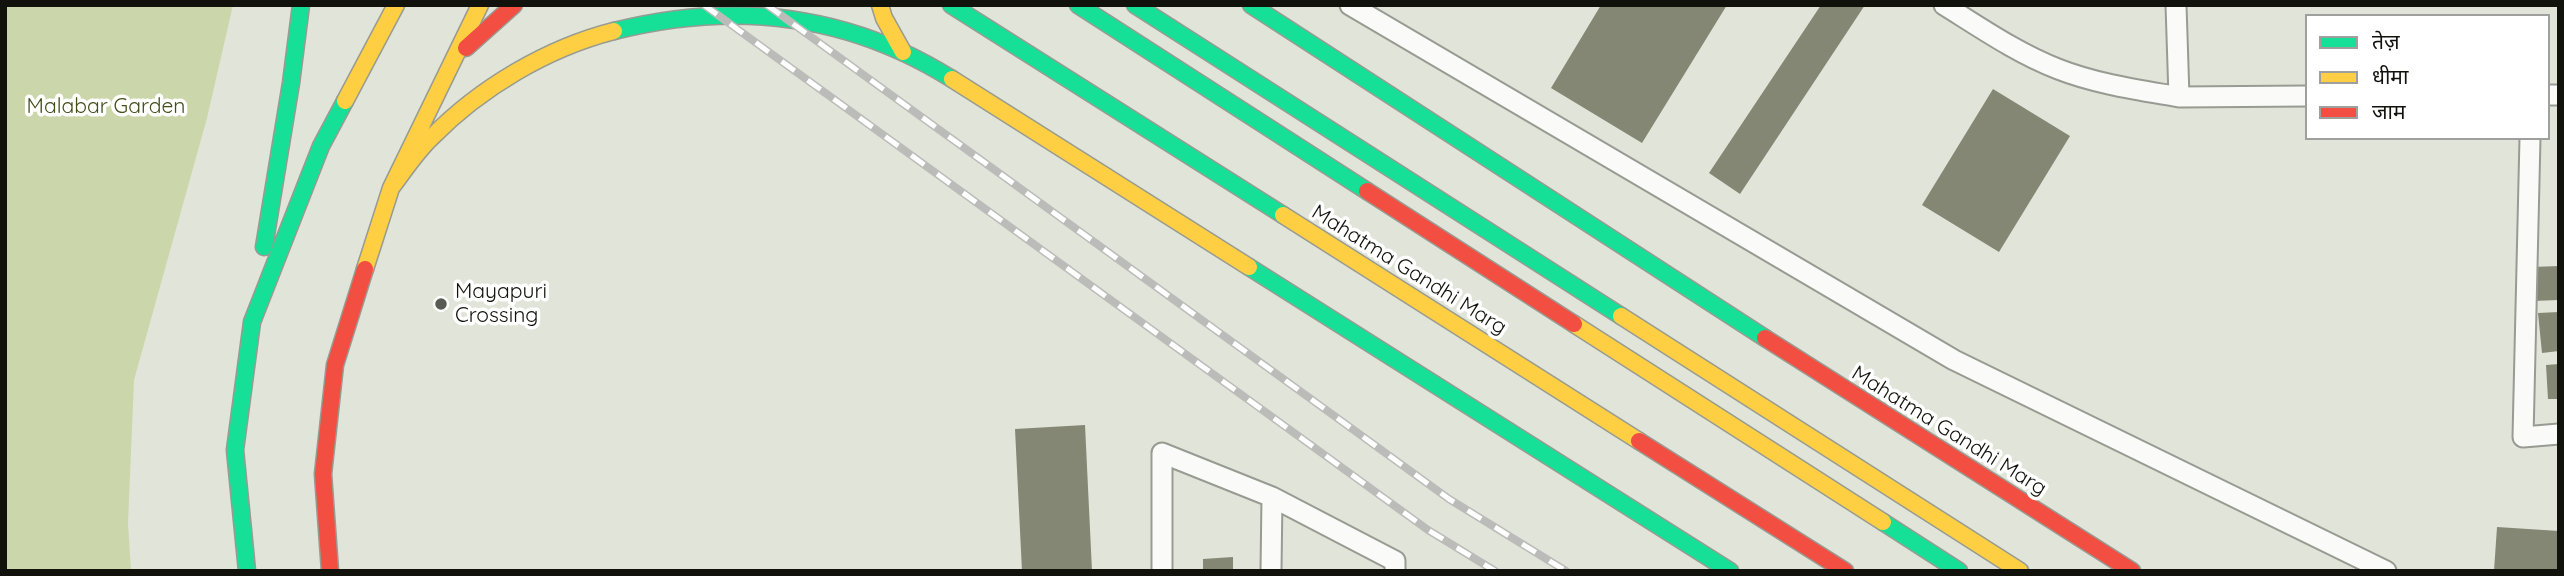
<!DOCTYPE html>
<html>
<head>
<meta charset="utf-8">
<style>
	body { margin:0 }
	#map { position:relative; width:2564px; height:576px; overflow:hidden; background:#e1e4d8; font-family:Quicksand,"Noto Sans Devanagari",sans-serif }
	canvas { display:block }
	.frame { position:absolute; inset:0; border:7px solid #10120b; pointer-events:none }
	.legend { position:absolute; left:2305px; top:14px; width:245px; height:126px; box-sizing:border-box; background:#fff; border:2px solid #9fa09d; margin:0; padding:9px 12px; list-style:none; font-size:21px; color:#10120b }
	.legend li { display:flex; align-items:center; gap:14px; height:35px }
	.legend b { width:35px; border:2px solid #9fa09d }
</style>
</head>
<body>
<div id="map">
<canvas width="2564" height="576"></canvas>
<div class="frame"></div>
<ul class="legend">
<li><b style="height:9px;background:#16e098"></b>तेज़</li>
<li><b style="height:9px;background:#ffcf43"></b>धीमा</li>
<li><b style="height:9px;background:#f24e42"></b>जाम</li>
</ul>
</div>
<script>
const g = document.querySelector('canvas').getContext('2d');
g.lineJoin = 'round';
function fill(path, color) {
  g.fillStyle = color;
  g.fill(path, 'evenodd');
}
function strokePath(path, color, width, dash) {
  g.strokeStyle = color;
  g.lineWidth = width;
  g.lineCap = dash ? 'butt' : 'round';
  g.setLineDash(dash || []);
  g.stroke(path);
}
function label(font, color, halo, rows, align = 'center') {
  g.font = font + ' Quicksand,sans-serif';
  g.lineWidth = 7;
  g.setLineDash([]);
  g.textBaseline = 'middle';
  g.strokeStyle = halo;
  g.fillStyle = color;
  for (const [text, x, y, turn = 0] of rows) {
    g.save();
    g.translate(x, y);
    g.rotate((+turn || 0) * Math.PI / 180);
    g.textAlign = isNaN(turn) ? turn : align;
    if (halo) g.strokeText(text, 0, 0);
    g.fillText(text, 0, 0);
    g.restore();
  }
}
fill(new Path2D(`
	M5 5H233L207 118 134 380 128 523 131 571H5Z`), '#ccd6ab');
fill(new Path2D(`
	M1601 5H1727L1642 143 1551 88Z
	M1821 5H1865L1740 194 1709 173Z
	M1993 89 2070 136 1999 252 1922 205Z
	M2559 266V300L2533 301 2532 267Z
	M2559 312V351L2542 353 2538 313Z
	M2559 364V399H2548L2546 365Z
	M1085 425 1092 571H1022L1015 429Z
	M2497 527 2559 531V571H2494Z
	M1233 557V571H1203V559Z`), '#848774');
const lane = new Path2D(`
	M1350 5 1954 360 2386 571
	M1944 5C1981 28 2017 53 2058 69 2096 84 2139 90 2179 97L2176 5
	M2548 95H2559
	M2179 97 2307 96
	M2530 138 2523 437 2559 434
	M1162 571V453L1272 497
	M1271 571 1272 497 1395 561V571`);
const fast = new Path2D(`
	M951 5 1283 215
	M1078 5 1367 191
	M1135 5 1621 316
	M1251 5 1765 338
	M614 31C733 1 847 13 952 79
	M264 247 291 83 301 5
	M1249 267 1730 571
	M1883 522 1959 571
	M247 571 235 450 252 322 321 146 345 101`);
const slow = new Path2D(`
	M880 5 884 18 903 52
	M952 79 1249 267
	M345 101 396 5
	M391 188C404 171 416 152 432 137 480 88 547 48 614 31
	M1283 215 1639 441
	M365 269 391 188 480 5
	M1621 316 2020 571
	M1574 324 1883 522`);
const jam = new Path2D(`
	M466 48 514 5
	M1367 191 1574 324
	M1765 338 2132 571
	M1639 441 1845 571
	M330 571 323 474 335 365 365 269`);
strokePath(lane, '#989b92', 23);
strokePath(fast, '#989b92', 19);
strokePath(slow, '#989b92', 19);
strokePath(jam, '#989b92', 19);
strokePath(lane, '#fafbf9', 19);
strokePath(fast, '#16e098', 16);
strokePath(slow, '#ffcf43', 16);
strokePath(jam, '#f24e42', 16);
const rail = new Path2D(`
	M704 5 1428 530 1495 571
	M767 5 1449 499 1566 571`);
strokePath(rail, '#bbbcb9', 8);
strokePath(rail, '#fff', 5, [16]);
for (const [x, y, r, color] of [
	[441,304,7,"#595c53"]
]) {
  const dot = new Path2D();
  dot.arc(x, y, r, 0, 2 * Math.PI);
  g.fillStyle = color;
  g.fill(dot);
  strokePath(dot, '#fff', 2.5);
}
label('21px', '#424d1a', '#fff', [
	["Malabar Garden",106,107]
]);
label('21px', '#10120b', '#fff', [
	["Mahatma Gandhi Marg",1409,270,32],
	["Mahatma Gandhi Marg",1949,431,32]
]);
label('21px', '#10120b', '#fff', [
	["Mayapuri",455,292],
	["Crossing",455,316]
], 'left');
</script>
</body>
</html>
